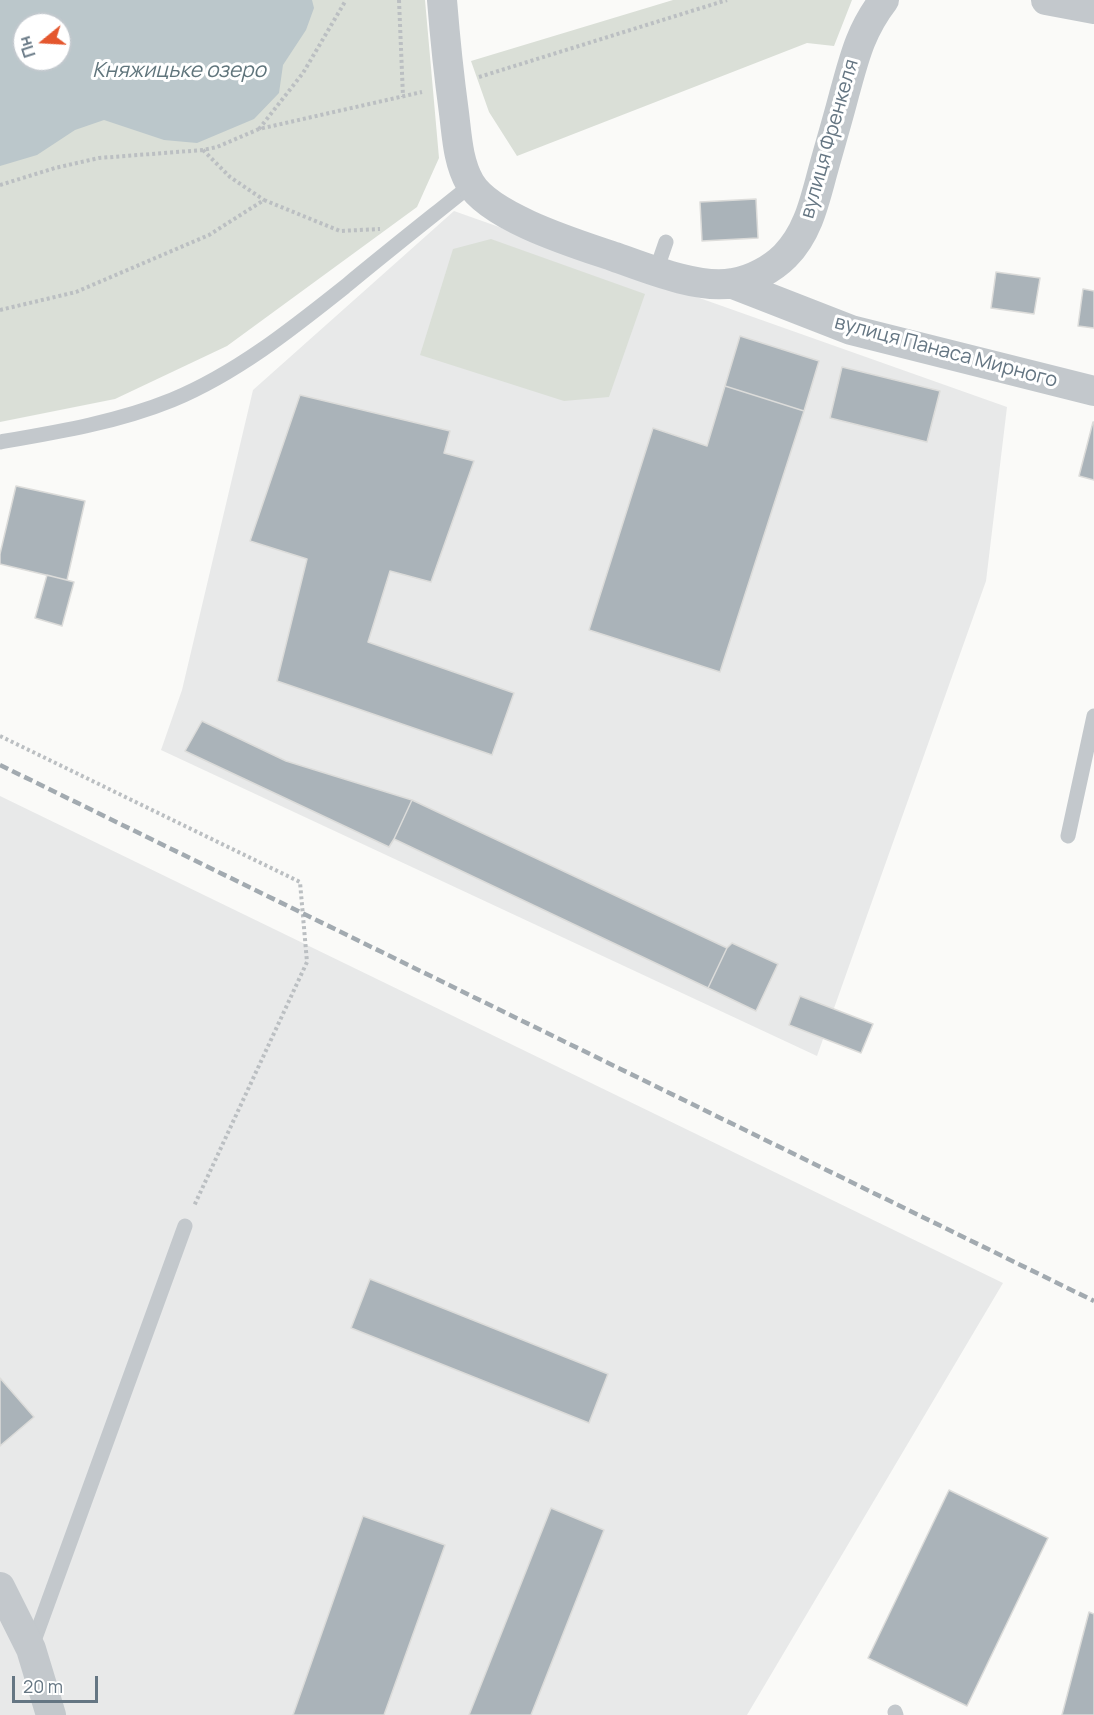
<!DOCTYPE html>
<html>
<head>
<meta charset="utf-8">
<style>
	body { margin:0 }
	#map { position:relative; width:1094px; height:1715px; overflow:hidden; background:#fafaf8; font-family:Manrope,sans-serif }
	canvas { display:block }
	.north { position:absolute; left:12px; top:12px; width:60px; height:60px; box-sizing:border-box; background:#fff; border:2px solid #c1c8cd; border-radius:50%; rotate:252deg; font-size:16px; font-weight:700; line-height:24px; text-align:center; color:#657683 }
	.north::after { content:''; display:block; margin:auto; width:21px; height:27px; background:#e4572e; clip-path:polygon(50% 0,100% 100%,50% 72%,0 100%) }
	.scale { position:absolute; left:12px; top:1676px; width:86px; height:27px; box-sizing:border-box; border:3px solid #657683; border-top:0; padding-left:8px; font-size:18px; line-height:21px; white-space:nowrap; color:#657683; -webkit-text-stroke:4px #fff; paint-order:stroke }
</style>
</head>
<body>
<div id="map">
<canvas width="1094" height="1715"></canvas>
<div class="north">Пн</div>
<div class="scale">20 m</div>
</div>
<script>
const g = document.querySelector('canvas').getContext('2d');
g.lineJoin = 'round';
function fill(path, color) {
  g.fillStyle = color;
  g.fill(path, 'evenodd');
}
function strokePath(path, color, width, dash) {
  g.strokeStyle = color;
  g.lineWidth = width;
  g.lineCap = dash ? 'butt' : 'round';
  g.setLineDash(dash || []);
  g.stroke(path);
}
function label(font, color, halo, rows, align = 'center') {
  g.font = font + ' Manrope,sans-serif';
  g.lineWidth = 6;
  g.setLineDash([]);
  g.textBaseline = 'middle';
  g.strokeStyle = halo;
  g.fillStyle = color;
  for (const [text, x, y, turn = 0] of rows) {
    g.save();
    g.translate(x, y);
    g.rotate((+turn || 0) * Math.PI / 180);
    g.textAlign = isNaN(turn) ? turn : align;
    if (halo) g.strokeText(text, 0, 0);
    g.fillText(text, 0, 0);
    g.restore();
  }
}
fill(new Path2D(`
	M454 211 1007 407 986 581 817 1056 161 750 182 690 253 390Z
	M0 796 1003 1283 747 1715H0Z`), '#e8e9e9');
fill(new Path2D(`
	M0 0H425L439 158 417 207 227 346 115 399 0 422ZM24 24H60V60H24Z
	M673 0H852L834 46 807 43 517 156 489 112 471 61Z
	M491 239 645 294 609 397 564 401 420 355 453 249Z`), '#dadfd7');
fill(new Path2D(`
	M0 0H312L314 8 306 30 283 65 279 93 254 119 197 143 164 140 104 120 75 130 37 155 0 166ZM24 24H60V60H24Z`), '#bbc7cb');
const building = new Path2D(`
	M756 199 758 238 702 241 700 202Z
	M996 272 1040 278 1034 314 991 308Z
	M1083 289 1094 291V328L1078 326Z
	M740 336 819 361 804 411 725 386Z
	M842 367 940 391 927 442 830 418Z
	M725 386 804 411 720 672 589 630 653 428 707 446Z
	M300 395 450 431 444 453 474 461 431 582 390 571 368 642 514 693 492 755 277 681 307 559 250 541Z
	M1093 422H1094V480L1079 476Z
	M16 486 85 501 67 580 0 564V554Z
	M47 575 74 582 62 626 35 618Z
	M202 721 286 761 412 800 394 839 389 847 185 751Z
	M412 800 727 948 708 988 394 839Z
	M732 943 778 964 756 1011 708 988 727 948Z
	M800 996 873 1024 861 1053 789 1025Z
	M370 1279 608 1374 589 1423 351 1328Z
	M0 1378 34 1417 0 1446Z
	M949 1490 1048 1538 967 1706 868 1658Z
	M551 1508 604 1530 531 1715H469Z
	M363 1516 445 1545 384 1715H293Z
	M1089 1612 1094 1614V1715H1062Z`);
fill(building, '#aab3b9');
strokePath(building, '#dcdcda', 1.5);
strokePath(new Path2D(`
	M399 0 403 97
	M479 77 727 0
	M259 129 303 73 346 0
	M203 150 230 177 264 200
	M0 185 55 168 99 158 203 150 217 147 259 129 422 92
	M0 310 76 292 209 235 264 200 340 231 380 229
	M0 736 300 882 307 962 194 1206`), '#bbbfc2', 4, [3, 3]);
strokePath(new Path2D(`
	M656 271 666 242
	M0 442C58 432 118 422 172 400 237 373 293 328 347 285 388 251 430 218 471 185
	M1068 836 1094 716
	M31 1649 185 1226
	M895 1712 896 1715`), '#c3c8cc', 15);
strokePath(new Path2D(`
	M442 0C445 38 449 76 454 113 457 137 458 162 470 183 491 218 577 244 615 257 646 268 700 290 733 283 752 280 772 269 785 256 807 234 814 204 822 174 829 148 837 122 844 95 854 59 860 31 884 0
	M1046 0 1094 9
	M733 284 851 330 1094 391
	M0 1587 31 1649 51 1715`), '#c3c8cc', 30);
strokePath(new Path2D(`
	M0 765 1094 1301`), '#a2aab0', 4.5, [9, 4.5]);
label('20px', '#657683', '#fff', [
	["вулиця Френкеля",830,139,-74],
	["вулиця Панаса Мирного",946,352,15]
]);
label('italic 21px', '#60757c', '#fff', [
	["Княжицьке озеро",179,71]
]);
</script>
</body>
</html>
